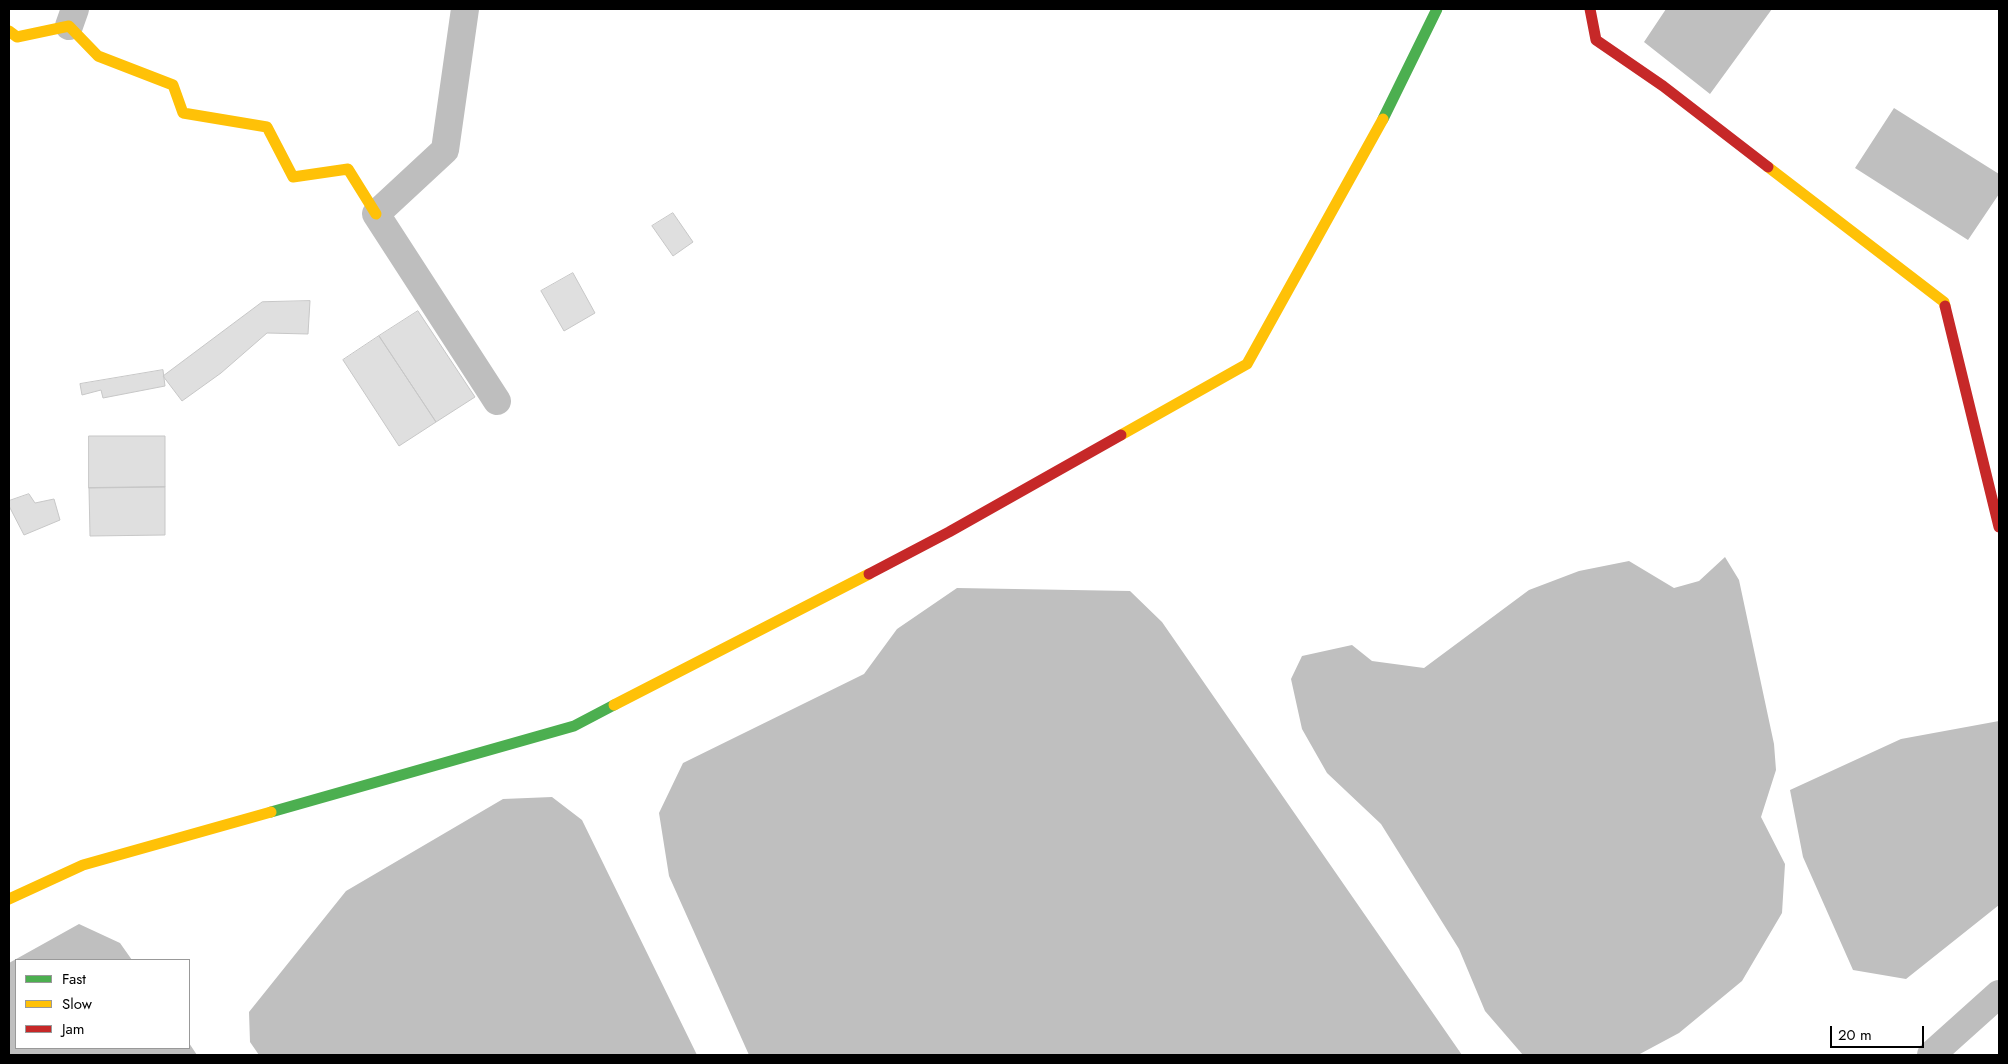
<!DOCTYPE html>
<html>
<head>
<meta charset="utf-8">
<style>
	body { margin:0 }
	#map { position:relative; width:2008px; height:1064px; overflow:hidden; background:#fff; font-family:Jost,sans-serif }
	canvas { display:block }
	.frame { position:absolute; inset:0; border:10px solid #000; pointer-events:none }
	.legend { position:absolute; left:15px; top:959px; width:175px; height:90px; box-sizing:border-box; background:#fff; border:1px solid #999; margin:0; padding:6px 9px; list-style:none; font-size:15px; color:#000 }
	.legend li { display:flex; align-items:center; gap:10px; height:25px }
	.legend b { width:25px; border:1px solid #999 }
	.scale { position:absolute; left:1830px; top:1026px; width:94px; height:22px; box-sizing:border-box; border:2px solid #000; border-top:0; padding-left:6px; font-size:15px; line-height:18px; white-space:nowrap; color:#000; -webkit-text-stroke:4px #fff; paint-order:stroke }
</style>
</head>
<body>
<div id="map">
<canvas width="2008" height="1064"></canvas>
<div class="frame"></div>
<ul class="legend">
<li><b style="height:6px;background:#4caf50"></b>Fast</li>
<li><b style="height:6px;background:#ffc107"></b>Slow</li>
<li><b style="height:6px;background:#c62828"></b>Jam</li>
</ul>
<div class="scale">20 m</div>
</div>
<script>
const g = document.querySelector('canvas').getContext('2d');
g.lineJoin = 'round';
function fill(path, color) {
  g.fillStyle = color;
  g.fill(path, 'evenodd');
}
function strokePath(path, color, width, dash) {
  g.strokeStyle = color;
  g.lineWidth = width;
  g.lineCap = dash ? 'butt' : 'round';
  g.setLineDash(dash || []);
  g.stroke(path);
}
fill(new Path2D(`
	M1666 9H1772L1710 94 1644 42Z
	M1894 108 1999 174V194L1968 240 1855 168Z
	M1725 557 1739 580 1774 744 1776 770 1761 817 1785 864 1782 913 1742 981 1679 1033 1638 1055H1523L1485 1011 1459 949 1381 824 1327 773 1302 729 1291 679 1302 656 1352 645 1372 661 1424 668 1529 590 1579 571 1629 561 1674 588 1699 581Z
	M957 588 1130 591 1162 622 1462 1055H749L669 876 659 813 683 763 864 674 897 629Z
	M1999 721V905L1906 979 1853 970 1803 857 1790 790 1901 739Z
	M552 797 582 820 697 1055H259L250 1042 249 1012 346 891 503 799Z
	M79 924 120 943 132 960H16V1048H189V1043L197 1055H9V963Z`), '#bfbfbf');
const building = new Path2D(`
	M673 213 693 242 673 256 652 226Z
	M573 273 595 313 564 331 541 291Z
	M310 301 308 334 267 333 221 373 182 401 163 376 262 302Z
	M418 311 475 397 436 422 379 336Z
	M379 336 436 422 399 446 343 360Z
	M163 370 165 386 103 398 101 390 82 395 80 384Z
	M89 436H165V487L89 488Z
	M165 487V535L90 536 89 488Z
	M29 494 35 503 54 499 60 520 24 535 9 506V501Z`);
fill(building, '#dfdfdf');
strokePath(building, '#c7c7c7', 1);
strokePath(new Path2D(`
	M465 9 445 150 376 214 497 401
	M69 26 75 9
	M1931 1055 1999 994`), '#bebebe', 28);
strokePath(new Path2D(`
	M1383 119 1437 9
	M271 812 574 726 614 705`), '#4caf50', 11);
strokePath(new Path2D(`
	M9 31 17 37 69 26 98 56 173 85 183 113 267 127 293 177 348 169 376 214
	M1768 167 1944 302 1945 306
	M1121 435 1247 364 1383 119
	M614 705 869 574
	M9 899 83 865 271 812`), '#ffc107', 11);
strokePath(new Path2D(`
	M1590 9 1596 40 1663 86 1768 167
	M1945 306 1999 527
	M869 574 949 532 1121 435`), '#c62828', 11);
</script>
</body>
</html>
